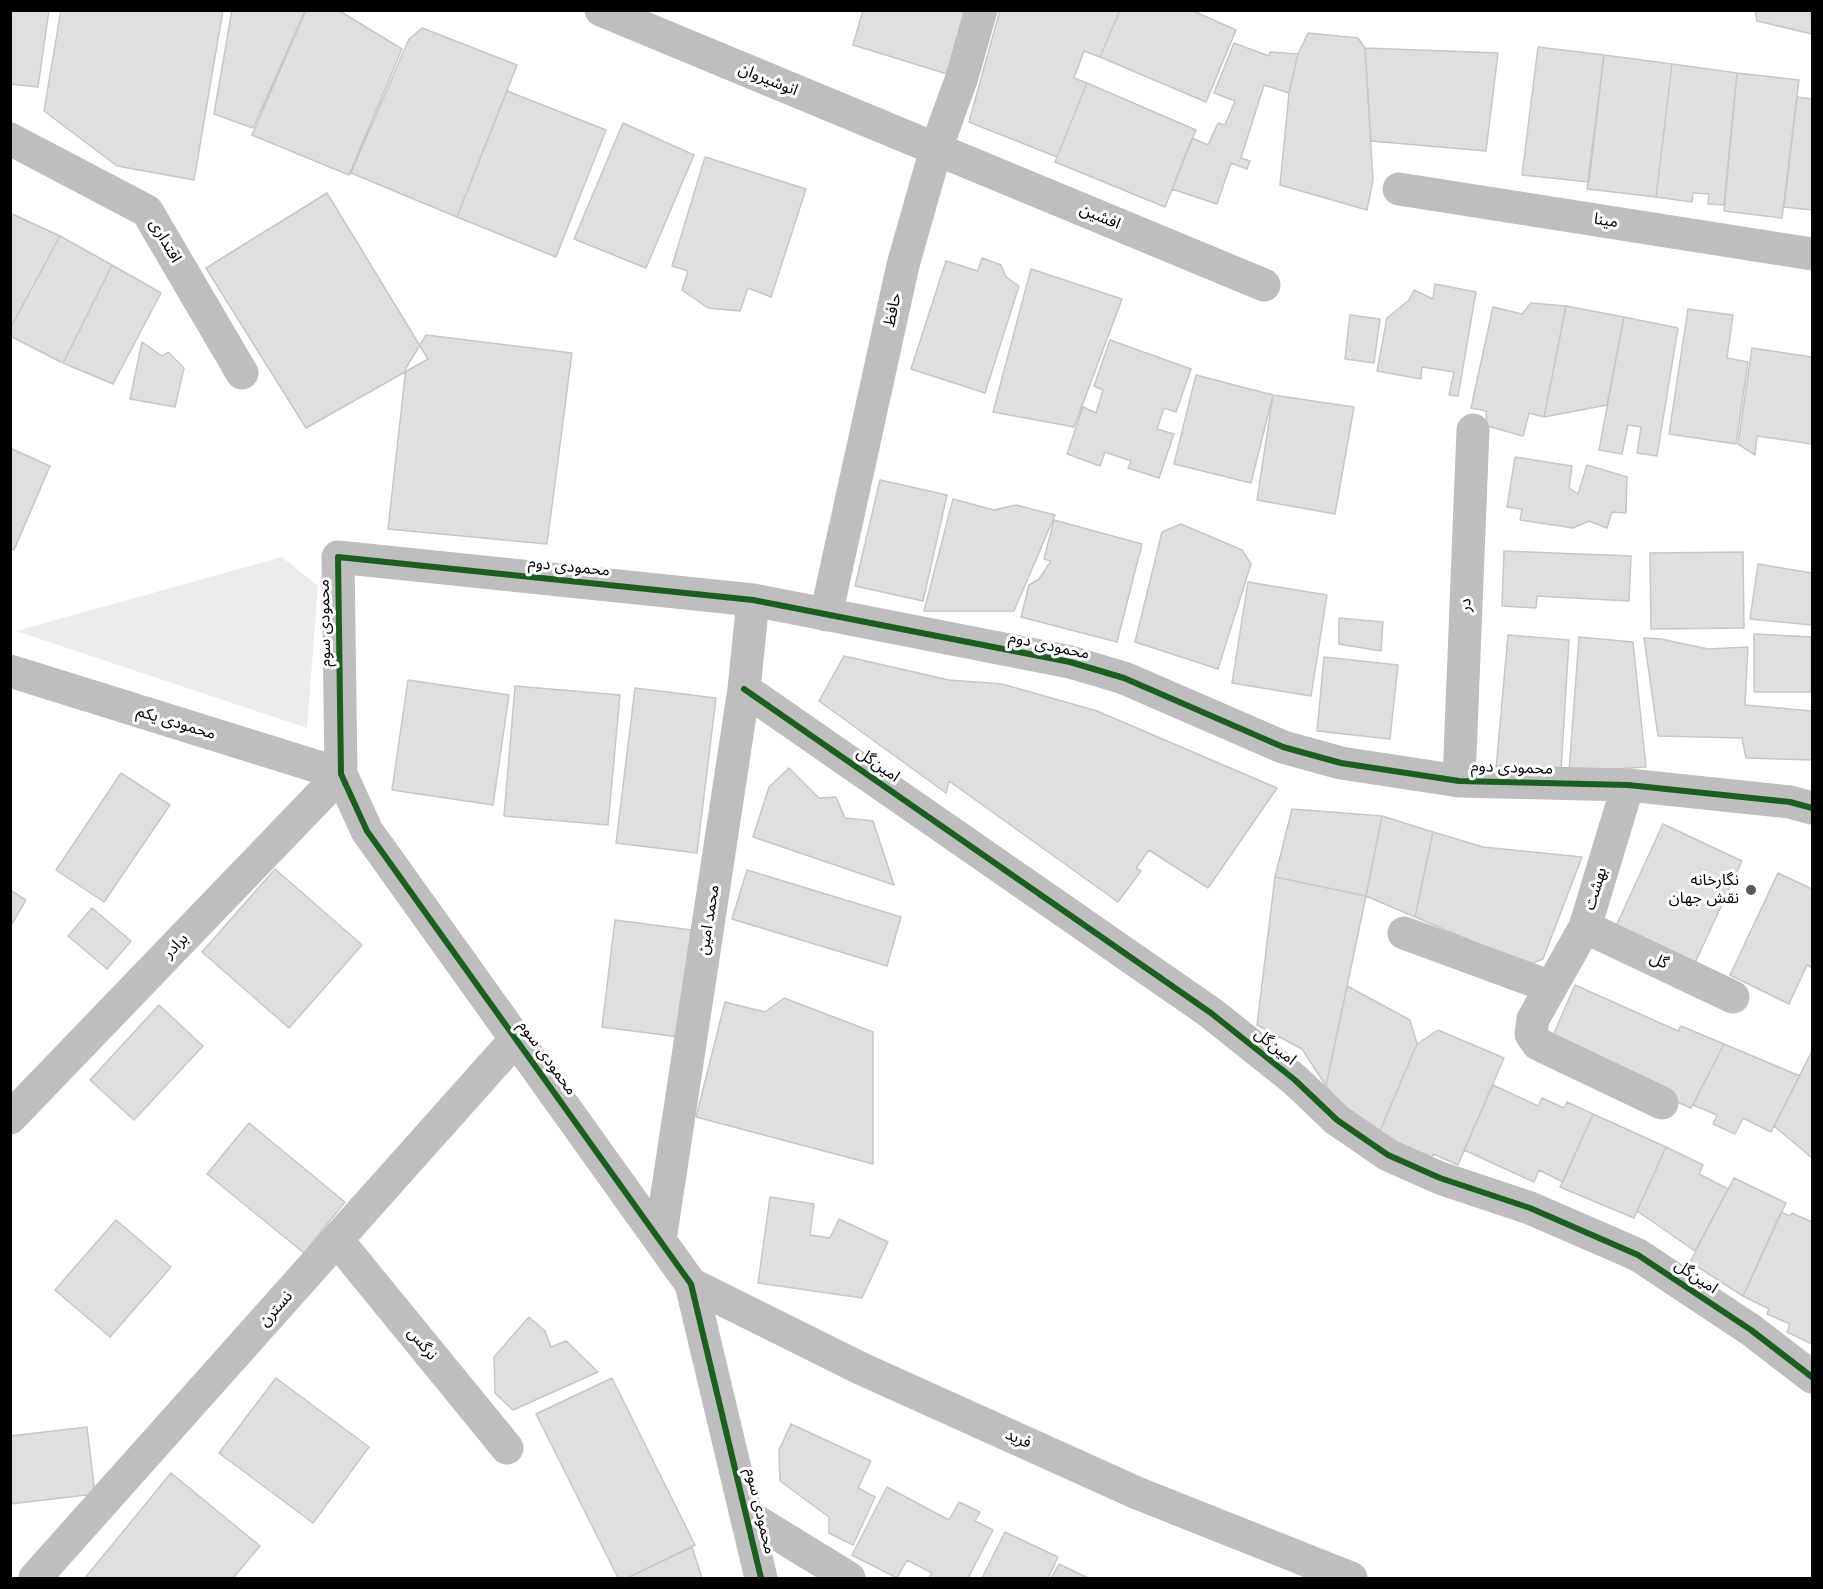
<!DOCTYPE html>
<html>
<head>
<meta charset="utf-8">
<style>
	body { margin:0 }
	#map { position:relative; width:1823px; height:1589px; overflow:hidden; background:#fff; font-family:Helvetica,sans-serif }
	canvas { display:block }
	.frame { position:absolute; inset:0; border:12px solid #000; pointer-events:none }
</style>
</head>
<body>
<div id="map">
<canvas width="1823" height="1589"></canvas>
<div class="frame"></div>
</div>
<script>
const g = document.querySelector('canvas').getContext('2d');
g.lineJoin = 'round';
function fill(path, color) {
  g.fillStyle = color;
  g.fill(path, 'evenodd');
}
function strokePath(path, color, width, dash) {
  g.strokeStyle = color;
  g.lineWidth = width;
  g.lineCap = dash ? 'butt' : 'round';
  g.setLineDash(dash || []);
  g.stroke(path);
}
function label(font, color, halo, rows, align = 'center') {
  g.font = font + ' Helvetica,"Noto Sans Arabic",sans-serif';
  g.lineWidth = 6;
  g.setLineDash([]);
  g.textBaseline = 'middle';
  g.strokeStyle = halo;
  g.fillStyle = color;
  for (const [text, x, y, turn = 0] of rows) {
    g.save();
    g.translate(x, y);
    g.rotate((+turn || 0) * Math.PI / 180);
    g.textAlign = isNaN(turn) ? turn : align;
    if (halo) g.strokeText(text, 0, 0);
    g.fillText(text, 0, 0);
    g.restore();
  }
}
fill(new Path2D(`
	M282 557 318 586 307 728 16 631Z`), '#ececec');
const building = new Path2D(`
	M10 10H49L38 87 10 84Z
	M61 10H223L194 180 117 166 44 111Z
	M232 10 305 11 253 128 214 114Z
	M306 10H338L402 49 349 175 252 135Z
	M863 10H977L957 77 853 45Z
	M1000 10H1120L1100 57 1084 51 1074 78 1087 83 1057 157 969 122Z
	M1120 10H1191L1236 30 1206 102 1100 57Z
	M1755 10H1810L1812 34 1757 21Z
	M422 28 517 65 457 217 351 173 409 39Z
	M1308 33 1358 38 1365 48 1373 180 1367 210 1280 185 1289 93 1298 54Z
	M1234 43 1269 56 1270 52 1298 54 1289 93 1264 85 1241 158 1250 161 1247 169 1231 163 1217 204 1172 189 1192 138 1208 145 1218 123 1225 125 1235 101 1214 93Z
	M1538 47 1604 55 1589 182 1522 175Z
	M1365 48 1498 53 1486 151 1371 141Z
	M1604 55 1672 64 1656 197 1587 189Z
	M1672 64 1737 73 1724 205 1708 204 1709 194 1693 193 1692 202 1656 197Z
	M1737 73 1799 80 1782 218 1724 211Z
	M1087 83 1196 130 1165 207 1055 162Z
	M507 91 606 130 556 257 457 217Z
	M1797 97 1812 99V210L1784 207Z
	M623 123 694 155 646 268 574 239Z
	M705 157 806 189 771 297 748 288 740 311 708 308 682 290 688 271 672 266Z
	M327 193 428 359 306 428 206 268Z
	M10 213 60 236 10 329Z
	M60 236 112 265 63 363 10 336V329Z
	M982 258 1001 265 1006 277 1019 286 985 393 911 369 946 261 978 271Z
	M112 265 161 293 113 384 63 363Z
	M1031 269 1122 299 1074 427 993 412Z
	M1435 284 1476 292 1458 396 1449 395 1454 372 1422 367 1421 379 1377 371 1387 318 1409 300 1414 290 1433 299Z
	M1531 303 1566 306 1544 417 1529 413 1523 436 1487 426 1486 411 1471 408 1493 307 1522 314Z
	M1566 306 1624 317 1607 405 1544 417Z
	M1688 309 1733 315 1727 358 1748 362 1736 444 1669 434Z
	M1350 315 1380 319 1374 363 1345 359Z
	M1624 317 1678 328 1657 456 1637 453 1641 427 1628 425 1622 454 1599 450Z
	M426 335 572 353 547 544 388 529 406 368Z
	M1110 340 1191 369 1176 412 1164 408 1157 429 1174 434 1159 478 1128 468 1131 461 1105 452 1100 466 1067 454 1083 407 1096 413 1103 390 1094 386Z
	M142 342 162 356 168 352 184 368 175 407 130 399Z
	M1752 348 1812 357V444L1757 436 1755 455 1738 444Z
	M1196 375 1273 395 1251 483 1174 464Z
	M1273 395 1354 407 1335 514 1257 500Z
	M10 448 50 466 14 550 10 548Z
	M1515 457 1572 466 1569 488 1578 494 1587 465 1627 477 1626 513 1612 512 1607 528 1589 521 1573 528 1520 520 1522 509 1507 507Z
	M880 480 947 495 923 601 855 586Z
	M953 499 994 510 1016 505 1055 515 1014 611H924Z
	M1054 520 1142 544 1117 642 1021 617 1029 585 1039 579 1051 561 1044 559Z
	M1181 524 1242 550 1251 564 1218 669 1135 642 1162 532Z
	M1504 551 1631 556 1629 601 1537 596 1536 608 1502 606Z
	M1743 552 1744 628 1651 629 1650 553Z
	M1758 564 1812 573V625L1750 619Z
	M1248 582 1327 595 1311 696 1232 683Z
	M1339 618 1383 622 1381 651 1339 644Z
	M1754 634 1811 637V692H1754Z
	M1508 635 1569 640 1561 771 1496 770Z
	M1579 637 1633 642 1646 767 1569 772Z
	M1644 638 1661 639 1708 649 1748 647 1745 705 1812 711V760L1746 758 1742 738 1658 736Z
	M844 656 949 680 1002 684 1097 711 1277 788 1208 888 1149 850 1136 868 1141 871 1118 902 949 781 946 793 819 701Z
	M1324 657 1398 665 1390 739 1317 731Z
	M408 680 509 695 493 805 392 790Z
	M515 686 620 695 608 825 504 816Z
	M635 688 716 698 697 853 616 843Z
	M789 768 819 798 836 797 845 818 873 821 894 885 753 837 769 787Z
	M121 773 170 805 104 902 56 870Z
	M1292 809 1382 816 1366 896 1275 877Z
	M1382 816 1433 832 1415 917 1366 896Z
	M1663 824 1742 861 1695 963 1616 926Z
	M1433 832 1483 847 1582 857 1543 959 1528 965 1415 917Z
	M275 869 362 945 289 1028 202 952Z
	M747 870 901 917 887 966 732 919Z
	M1778 873 1812 889V968L1807 965 1789 1004 1730 975Z
	M1275 877 1366 896 1326 1086 1302 1049 1257 1025Z
	M10 890 26 900 10 927Z
	M92 908 131 941 107 969 68 936Z
	M615 920 692 930 679 1037 602 1027Z
	M1575 985 1678 1031 1681 1026 1724 1044 1691 1108 1548 1047Z
	M1347 986 1410 1020 1417 1044 1376 1140 1351 1117 1326 1086Z
	M784 998 873 1032V1164L696 1117 725 1002 765 1012Z
	M159 1005 203 1046 134 1120 90 1080Z
	M1438 1030 1504 1058 1458 1165 1433 1154 1431 1159 1376 1140 1417 1044Z
	M1724 1044 1800 1076 1771 1132 1743 1118 1735 1134 1713 1124 1717 1115 1693 1105Z
	M1812 1051V1158L1774 1126Z
	M1493 1085 1538 1106 1542 1098 1564 1108 1567 1102 1593 1114 1563 1182 1539 1170 1534 1182 1464 1150Z
	M1593 1114 1666 1147 1634 1218 1560 1187Z
	M249 1123 345 1202 304 1253 207 1174Z
	M1666 1147 1703 1165 1699 1174 1728 1189 1695 1251 1637 1211Z
	M1734 1178 1786 1203 1743 1296 1690 1262Z
	M770 1197 814 1204 810 1235 830 1238 839 1219 888 1242 862 1298 758 1283Z
	M1781 1212 1790 1216 1792 1213 1812 1222V1344L1787 1332 1790 1324 1767 1314 1769 1309 1743 1296Z
	M116 1220 171 1267 110 1337 55 1290Z
	M529 1317 545 1331 551 1347 566 1341 598 1372 513 1410 495 1393 494 1357Z
	M276 1378 369 1447 313 1523 219 1453Z
	M612 1378 695 1545 627 1578H618L536 1414Z
	M791 1424 871 1461 858 1488 875 1497 853 1545 829 1533V1517L780 1481 779 1450Z
	M87 1427 95 1494 10 1504V1436Z
	M171 1473 260 1546 233 1578H85Z
	M887 1487 949 1520 959 1502 980 1512 975 1521 993 1530 968 1578H929L932 1573 907 1560 897 1578 852 1555Z
	M1005 1532 1058 1557 1048 1578H982Z
	M692 1547 702 1578H627Z
	M1059 1564 1088 1578H1051Z`);
fill(building, '#dfdfdf');
strokePath(building, '#c7c7c7', 1.5);
strokePath(new Path2D(`
	M601 10 1264 285
	M10 139 147 211 242 373
	M1399 189 1812 254
	M826 615 903 265 936 149 962 77 981 10
	M10 671 341 774 10 1118
	M744 689 1211 1013 1295 1080 1337 1120 1388 1155 1440 1178 1530 1208 1638 1255 1751 1330 1812 1377
	M1459 781 1473 430
	M1628 785 1585 927 1533 1019 1531 1034 1538 1044 1662 1103
	M1585 927 1733 997
	M1404 933 1551 987
	M337 1240 507 1448
	M660 1240 744 689 753 600
	M691 1284 862 1369 1137 1493 1351 1578
	M748 1516 849 1578
	M35 1578 516 1039
	M761 1578 691 1284 367 831 341 774 338 557 753 600 1070 662 1124 678 1283 747 1341 763 1459 781 1628 785 1790 802 1812 808`), '#bebebe', 33);
strokePath(new Path2D(`
	M744 689 1211 1013 1295 1080 1337 1120 1388 1155 1440 1178 1530 1208 1638 1255 1751 1330 1812 1377
	M761 1578 691 1284 367 831 341 774 338 557 753 600 1070 662 1124 678 1283 747 1341 763 1459 781 1628 785 1790 802 1812 808`), '#1b5e20', 6);
for (const [x, y, r, color] of [
	[1751,890,6,"#595959"]
]) {
  const dot = new Path2D();
  dot.arc(x, y, r, 0, 2 * Math.PI);
  g.fillStyle = color;
  g.fill(dot);
  strokePath(dot, '#fff', 2);
}
label('16px', '#000', '#fff', [
	["انوشیروان",768,80,22],
	["افشین",1100,217,23],
	["مینا",1606,221,9],
	["اقتداری",165,241,60],
	["حافظ",893,310,-78],
	["محمودی دوم",569,567,6],
	["در",1466,605,-88],
	["محمودی سوم",325,623,-91],
	["محمودی دوم",1049,646,12],
	["محمودی یکم",176,723,17],
	["امین‌گل",878,765,35],
	["محمودی دوم",1512,768,2],
	["بهشت",1596,889,-73],
	["محمد امین",709,920,-81],
	["برادر",176,946,-46],
	["گل",1659,961,26],
	["امین‌گل",1275,1047,39],
	["محمودی سوم",547,1058,54],
	["امین‌گل",1696,1277,34],
	["نسترن",276,1309,-48],
	["نرگس",422,1344,51],
	["فرید",1018,1439,24],
	["محمودی سوم",760,1511,77]
]);
label('16px', '#000', '#fff', [
	["نگارخانه",1739,881],
	["نقش جهان",1739,899]
], 'right');
</script>
</body>
</html>
